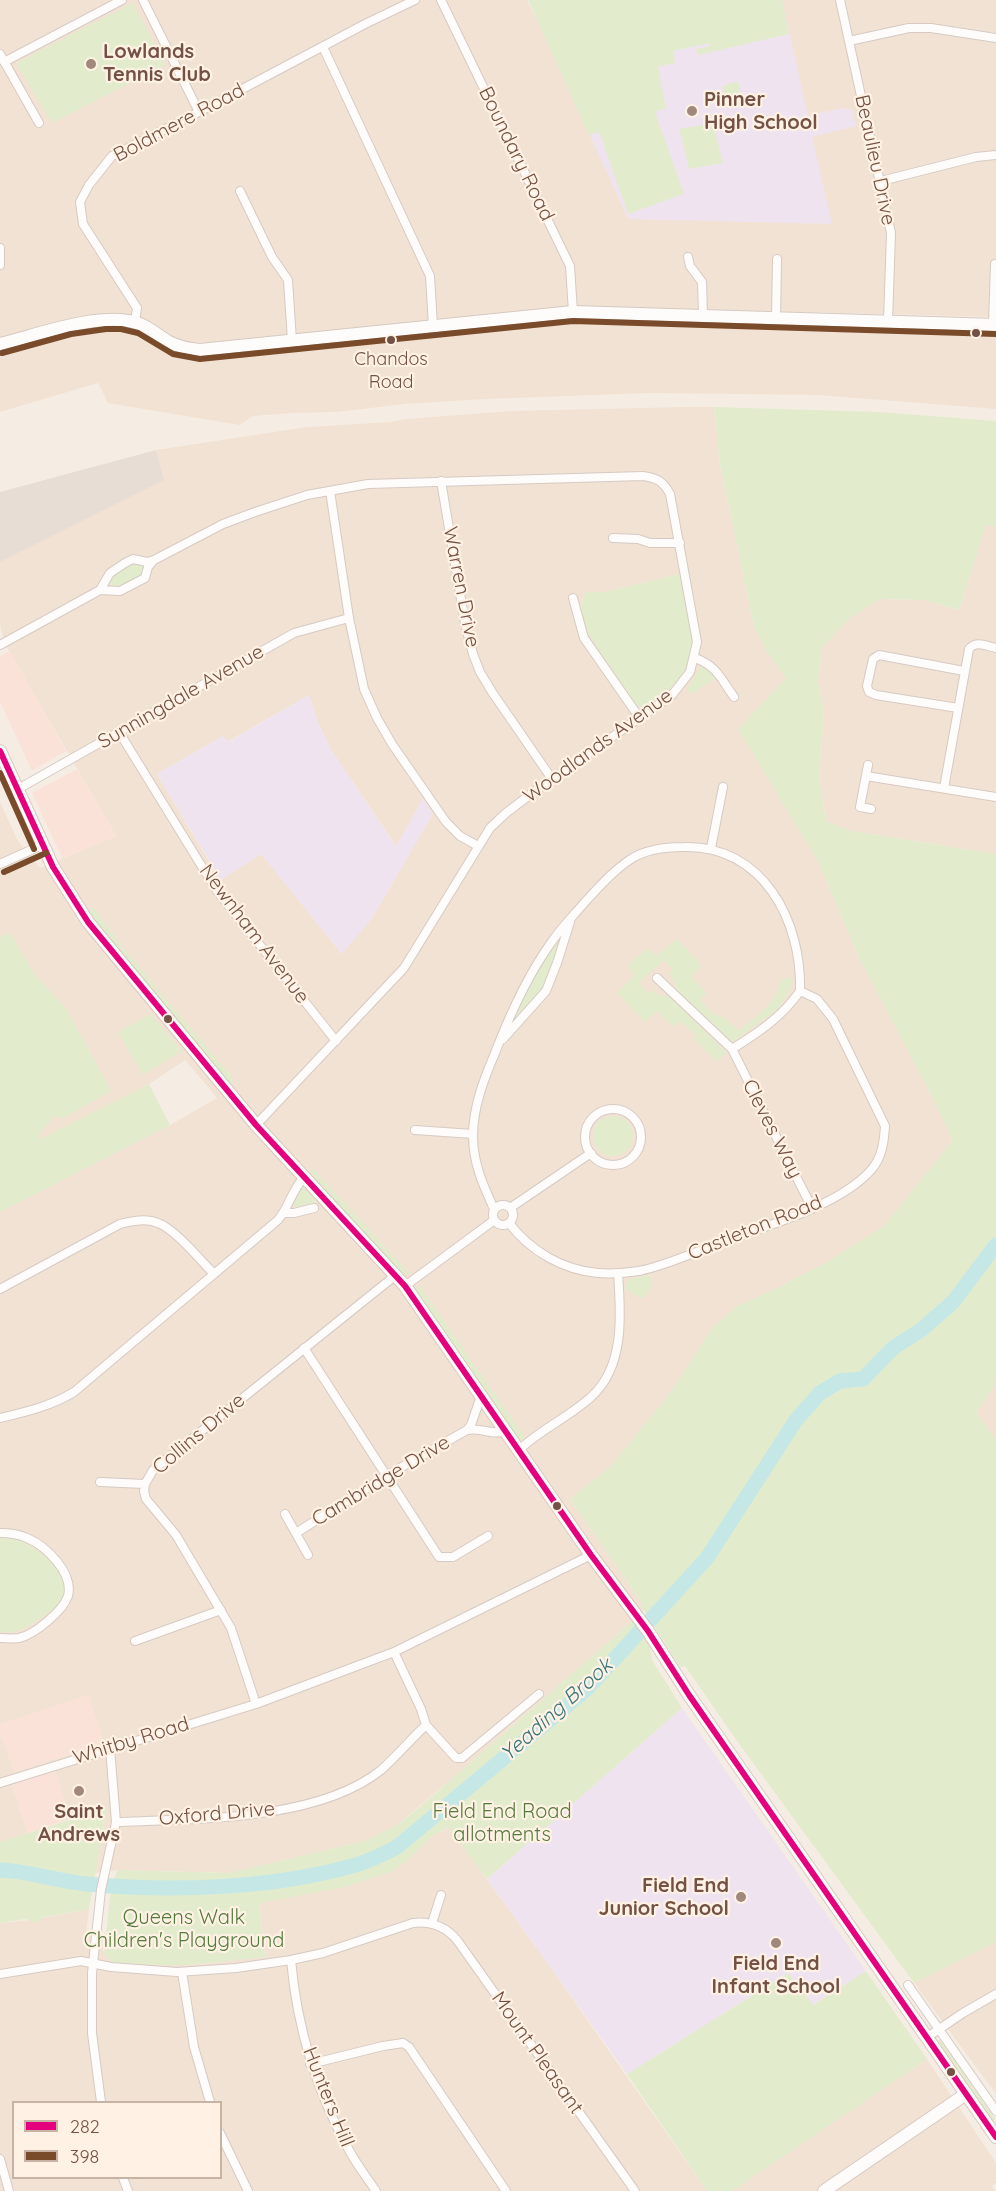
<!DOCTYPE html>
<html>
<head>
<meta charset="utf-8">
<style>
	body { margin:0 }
	#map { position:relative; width:996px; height:2191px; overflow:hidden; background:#f5ede4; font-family:Quicksand,sans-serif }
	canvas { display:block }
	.legend { position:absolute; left:12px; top:2101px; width:210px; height:78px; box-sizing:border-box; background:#fff2e4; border:2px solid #c7b2a4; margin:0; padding:8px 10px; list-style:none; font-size:18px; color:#735144 }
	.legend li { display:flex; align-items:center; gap:12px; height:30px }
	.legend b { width:30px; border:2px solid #c7b2a4 }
</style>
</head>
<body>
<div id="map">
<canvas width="996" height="2191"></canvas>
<ul class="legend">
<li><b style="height:8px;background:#e5007d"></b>282</li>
<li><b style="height:8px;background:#7a4b2a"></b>398</li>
</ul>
</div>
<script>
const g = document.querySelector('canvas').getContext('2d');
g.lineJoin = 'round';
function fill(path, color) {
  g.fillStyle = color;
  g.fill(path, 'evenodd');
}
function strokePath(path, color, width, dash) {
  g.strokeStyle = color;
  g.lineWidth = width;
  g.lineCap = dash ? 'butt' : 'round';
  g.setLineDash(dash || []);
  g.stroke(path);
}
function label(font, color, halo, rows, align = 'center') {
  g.font = font + ' Quicksand,sans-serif';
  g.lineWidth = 4.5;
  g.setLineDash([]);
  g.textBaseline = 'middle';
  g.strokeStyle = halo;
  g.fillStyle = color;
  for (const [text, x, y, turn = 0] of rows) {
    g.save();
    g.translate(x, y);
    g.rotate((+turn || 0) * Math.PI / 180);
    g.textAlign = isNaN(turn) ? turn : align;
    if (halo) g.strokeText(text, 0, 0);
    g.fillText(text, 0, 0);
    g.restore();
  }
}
fill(new Path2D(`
	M0 0H527L537 20 626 0H996V317L566 306 474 322 288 340 179 343 153 322 130 318 57 326 0 338Z
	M577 319 996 335V409L818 395 651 393 485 399 405 404 336 412 292 413 253 416 240 425 108 403 98 383 0 412V353L95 328 128 327 180 357Z
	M684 407H714L720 464 754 627 767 652 786 678 794 814 819 863 858 956 927 1087 953 1140 884 1226 827 1262 775 1289 737 1306 712 1328 671 1392 612 1465 570 1499 646 1609 461 1771 397 1825 365 1841 229 1873 117 1870 95 1873 107 1808 70 1819 54 1767 10 1780 28 1833 0 1842V1732L14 1772 97 1745 93 1711 88 1696 0 1724V1212L170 1125 217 1098 185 1060 149 1084 41 1140 38 1135 54 1116 111 1091 67 1010 35 975 10 934 0 937V802L18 841 40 868 116 836 4 642 0 624V562L163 480 156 450 307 427 391 422 406 419 512 411ZM680 574 580 607 586 592H605ZM309 695 318 723 331 750 397 847 433 813 372 918 341 953 261 853 220 880 157 774 223 736 227 742Z
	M986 525 996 527V854L851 831 826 821 819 778 824 712 818 681 822 647 850 618 879 599 924 600 959 610Z
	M996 1383V1439L976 1413Z
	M449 1827 546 1961 707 2191H0V1923L30 1920 89 1909 86 1934 104 1936 103 1951 113 1962 188 1965 265 1957 259 1903 288 1897 407 1860 432 1836ZM14 2102H220V2178H14Z
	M996 1942V2094L914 1983Z
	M927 2059 996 2163V2183L992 2186 995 2191H732Z`), '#f2e2d3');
fill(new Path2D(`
	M10 651 66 751 32 771 0 702V656Z
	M77 769 116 836 40 868 62 858 32 793Z
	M88 1695 105 1743 14 1772 0 1732V1724Z
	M54 1767 70 1819 28 1833 10 1780Z`), '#fae2d8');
fill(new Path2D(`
	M156 450 164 480 0 562V492Z`), '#e8ddd5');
fill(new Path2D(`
	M528 0H782L808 116 842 108 852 110 856 126 812 137 832 224 628 219Z
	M309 695 318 723 331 750 396 846 423 798 433 814 372 918 342 954 261 854 221 880 157 774 223 736 228 742Z
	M682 1708 866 1971 812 2005 788 1973 627 2074 487 1879Z`), '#f0e3f0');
fill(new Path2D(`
	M528 0H782L789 34 698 55 696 49 710 46V43L673 51 675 63 658 67 666 108 655 112 684 194 628 214 599 132 589 135Z
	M133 3 165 65 52 123 17 65 18 62Z
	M738 81 741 96 726 99 722 86Z
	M713 123 723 163 689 169 679 129Z
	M714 407 880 412 996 421V527L986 525 959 610 924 600 879 599 850 618 822 647 818 681 824 712 819 778 826 821 851 831 996 854V1383L976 1413 996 1439V1942L914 1983 737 1741 685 1666 681 1668 641 1606 642 1603 570 1499 612 1465 671 1392 712 1328 737 1306 775 1289 827 1262 884 1226 953 1140 927 1087 858 956 819 863 738 729 786 678 767 652 754 627 720 464Z
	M135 562 143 566 145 570 144 576 122 587 110 586 108 583 109 577Z
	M680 574C693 637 709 665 647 707L637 706 633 703 586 630 580 607 586 592H605Z
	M701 666 708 669 716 678 691 694 687 689Z
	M94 908 124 949 231 1076 233 1083 231 1086 87 911Z
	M10 933 35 975 67 1010 111 1091 64 1118 54 1116 39 1135 40 1139 149 1084 170 1125 0 1212V937Z
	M560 936 562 937 545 987 512 1022 511 1017 550 947Z
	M677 939 702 966 691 977 707 993 700 1000 716 1016 719 1014 739 1030C759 1014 775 1005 781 980L793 978 786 997 778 1009 734 1041C719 1038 688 1001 675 989V982L669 974 672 969 664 960 639 983 648 993 652 991 662 996H669L727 1053 716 1061 694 1039 696 1036 680 1021 674 1027 657 1011 645 1022 617 993 635 975 627 966 647 948 656 956Z
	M150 1014 182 1051 143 1075 118 1032Z
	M593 1136a20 20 0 1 1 40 0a20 20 0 1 1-40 0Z
	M313 1169 409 1273 403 1277 309 1172Z
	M301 1185 317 1203 298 1208 292 1205Z
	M649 1275 653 1283 643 1299 626 1290V1284L630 1279Z
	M420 1286 525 1438 520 1442 415 1291Z
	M13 1537C36 1546 80 1576 58 1605 53 1611 44 1615 39 1619 27 1628 15 1634 0 1632V1539Z
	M638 1616 648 1631 652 1660 682 1708 487 1879 448 1827 432 1836 407 1860 391 1872 345 1887 259 1903 265 1957 188 1965H156L113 1962 104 1954 111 1889 117 1870 229 1873 365 1841 397 1825 422 1805Z
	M107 1808 89 1909 44 1917 37 1923 25 1919 0 1923V1842Z
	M866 1971 927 2059 732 2191H707L627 2074 788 1973 813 2005Z
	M940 2039 995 2119 992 2123 937 2044Z`), '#e2eccd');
strokePath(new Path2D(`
	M0 1870C29 1871 57 1881 86 1884 174 1892 274 1889 359 1864 372 1860 385 1853 397 1847L588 1688 707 1558 796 1420 820 1393 840 1381 863 1379 893 1348 921 1330 953 1302 996 1245`), '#c5e7e6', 15);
const street = new Path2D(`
	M143 0 199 112
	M441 0 570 266 573 312
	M840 0 891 233 888 321
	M849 41 909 28H931L996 38
	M323 47 430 276 433 326
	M0 54 39 123
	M4 62 122 0
	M881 181 976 157 996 155
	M240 191 272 257 288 280 292 341
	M0 248V265
	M688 257 690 266 702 282 703 315
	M776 318 777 259
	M135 322 137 308 83 224 80 202 89 185 112 156 199 112 365 24 415 0
	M993 324 995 264
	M441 481 465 623 473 654 480 672 492 692 552 779
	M330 491 349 618 364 689 377 718 392 744 446 822 460 836 478 846
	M613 538 638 539 650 543H680
	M100 590 110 573 125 563 133 559 147 562 154 560 223 524 255 512 307 495 368 484 643 476C657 478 663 481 670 494L697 642 690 672 672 695 531 794 506 813 490 828 404 968 256 1125
	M573 598 584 638 639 717
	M0 645 100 590 120 591 145 578 148 567 154 560
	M695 658C717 666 721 679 734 697
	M958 708 876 695 869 692 867 686 873 659 879 655 964 671
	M119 732 217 891 336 1041
	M868 765 860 807 871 809
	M866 776 996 797
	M944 788 969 649C976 640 986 646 996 648
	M18 789 294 633 349 618
	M711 848 723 787
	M0 864 42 845
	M657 978 732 1049C759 1032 782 1017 800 991
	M503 1039 546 991 557 963 570 922
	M732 1049 812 1208
	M585 1137a28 28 0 1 1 56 0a28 28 0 1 1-56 0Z
	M415 1130 473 1134
	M493 1215a10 10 0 1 1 20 0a10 10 0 1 1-20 0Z
	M510 1208 591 1153
	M494 1209C483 1185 473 1163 473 1136 473 1107 484 1079 495 1053 510 1014 528 974 553 940 562 927 574 915 585 902 599 887 614 870 631 859 646 849 667 847 684 847 763 845 802 921 800 991
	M284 1213H294L314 1208
	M509 1223C530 1251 563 1270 598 1273 612 1274 626 1273 639 1271 668 1265 697 1251 725 1241 769 1225 841 1205 872 1169 882 1157 884 1142 885 1126L833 1019 817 999 800 991
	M405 1286 493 1221
	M0 1289 120 1224C132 1221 146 1218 158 1223 175 1229 201 1261 214 1274
	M304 1348 439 1557H453L488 1536
	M0 1418C26 1412 51 1406 74 1392L278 1220C289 1207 292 1190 304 1177
	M467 1430C481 1427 493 1436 506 1431
	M519 1450C541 1429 569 1417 591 1397 625 1367 621 1314 618 1273
	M100 1482 145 1484
	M285 1514 308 1555
	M0 1533C10 1533 18 1534 27 1538 46 1546 74 1573 68 1596 63 1611 34 1635 19 1638 13 1639 6 1638 0 1638
	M296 1533 386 1476 467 1430 471 1425 481 1396
	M135 1641 221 1610
	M256 1704 231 1628 176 1535 146 1499 144 1491 145 1484 153 1470 396 1275
	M426 1725 456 1758H462L539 1694
	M0 1783 256 1704 394 1652 591 1555
	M116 1822C194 1819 318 1821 381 1770 397 1756 411 1739 426 1725L421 1709 394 1652
	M432 1923 441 1895
	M291 1960C297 2028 317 2093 350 2152 358 2166 367 2178 376 2191
	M182 1972 194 2047 210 2102
	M0 1974 81 1961 111 1967 177 1972 236 1968 291 1960 323 1953 413 1923C431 1921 445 1926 457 1940L635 2191
	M908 1985 996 2111
	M926 2038 963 2013 996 1994
	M310 2064 383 2046 403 2043 409 2047 506 2191
	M101 2102 92 2033V1973L101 1890 116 1822 110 1748
	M220 2133 248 2191
	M0 2159 9 2191
	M123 2178 128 2191`);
const secondary = new Path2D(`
	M0 344C37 335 101 311 137 323 150 327 158 336 169 342 179 347 189 349 200 350L573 312 996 325
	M0 751 53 867 88 922 256 1125 405 1286 591 1555 648 1631 689 1695 996 2137
	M824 2191 966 2094`);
strokePath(street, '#d6cac3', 10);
strokePath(secondary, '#d6c9c1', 14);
strokePath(street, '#fefcfb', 8);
strokePath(secondary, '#fefcfb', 12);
strokePath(new Path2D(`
	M0 751 53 867 88 922 256 1125 405 1286 591 1555 648 1631 689 1695 996 2137`), '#e5007d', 6);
strokePath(new Path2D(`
	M2 353 71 334 106 329H121L138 333 173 354 200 359 573 321 996 334
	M0 773 34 849
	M4 872 46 853`), '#7a4b2a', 6);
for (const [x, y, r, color] of [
	[91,64,6,"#a0887c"],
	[692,111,6,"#a0887c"],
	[976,333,5,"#735144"],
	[391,340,5,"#735144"],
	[168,1019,5,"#735144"],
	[557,1506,5,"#735144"],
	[79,1791,6,"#a0887c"],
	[741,1897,6,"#a0887c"],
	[776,1943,6,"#a0887c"],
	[951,2072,5,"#735144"]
]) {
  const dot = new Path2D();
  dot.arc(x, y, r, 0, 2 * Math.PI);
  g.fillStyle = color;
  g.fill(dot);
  strokePath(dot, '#fff2e4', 2);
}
label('18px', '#735144', '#fff2e4', [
	["Chandos",391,360],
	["Road",391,383]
]);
label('bold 20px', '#735144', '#fff2e4', [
	["Lowlands",103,52],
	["Tennis Club",103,75],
	["Pinner",704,100],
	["High School",704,123],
	["Saint",79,1812,"center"],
	["Andrews",79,1835,"center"],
	["Field End",729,1886,"right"],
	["Junior School",729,1909,"right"],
	["Field End",776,1964,"center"],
	["Infant School",776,1987,"center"]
], 'left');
label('20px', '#735144', '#fff2e4', [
	["Boldmere Road",179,123,-28],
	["Boundary Road",516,154,64],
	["Beaulieu Drive",875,160,78],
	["Warren Drive",461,587,79],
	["Sunningdale Avenue",181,697,-30],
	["Woodlands Avenue",598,746,-36],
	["Newnham Avenue",254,934,53],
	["Cleves Way",772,1129,63],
	["Castleton Road",755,1228,-22],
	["Collins Drive",199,1434,-40],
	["Cambridge Drive",381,1481,-31],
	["Whitby Road",131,1741,-17],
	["Oxford Drive",217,1814,-5],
	["Mount Pleasant",537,2053,55],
	["Hunters Hill",328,2097,68]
]);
label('20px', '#547a3c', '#fff2e4', [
	["Field End Road",502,1812],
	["allotments",502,1835],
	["Queens Walk",184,1918],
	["Children's Playground",184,1941]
]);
label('italic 21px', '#38767b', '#fff2e4', [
	["Yeading Brook",557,1710,-42]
]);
</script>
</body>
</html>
